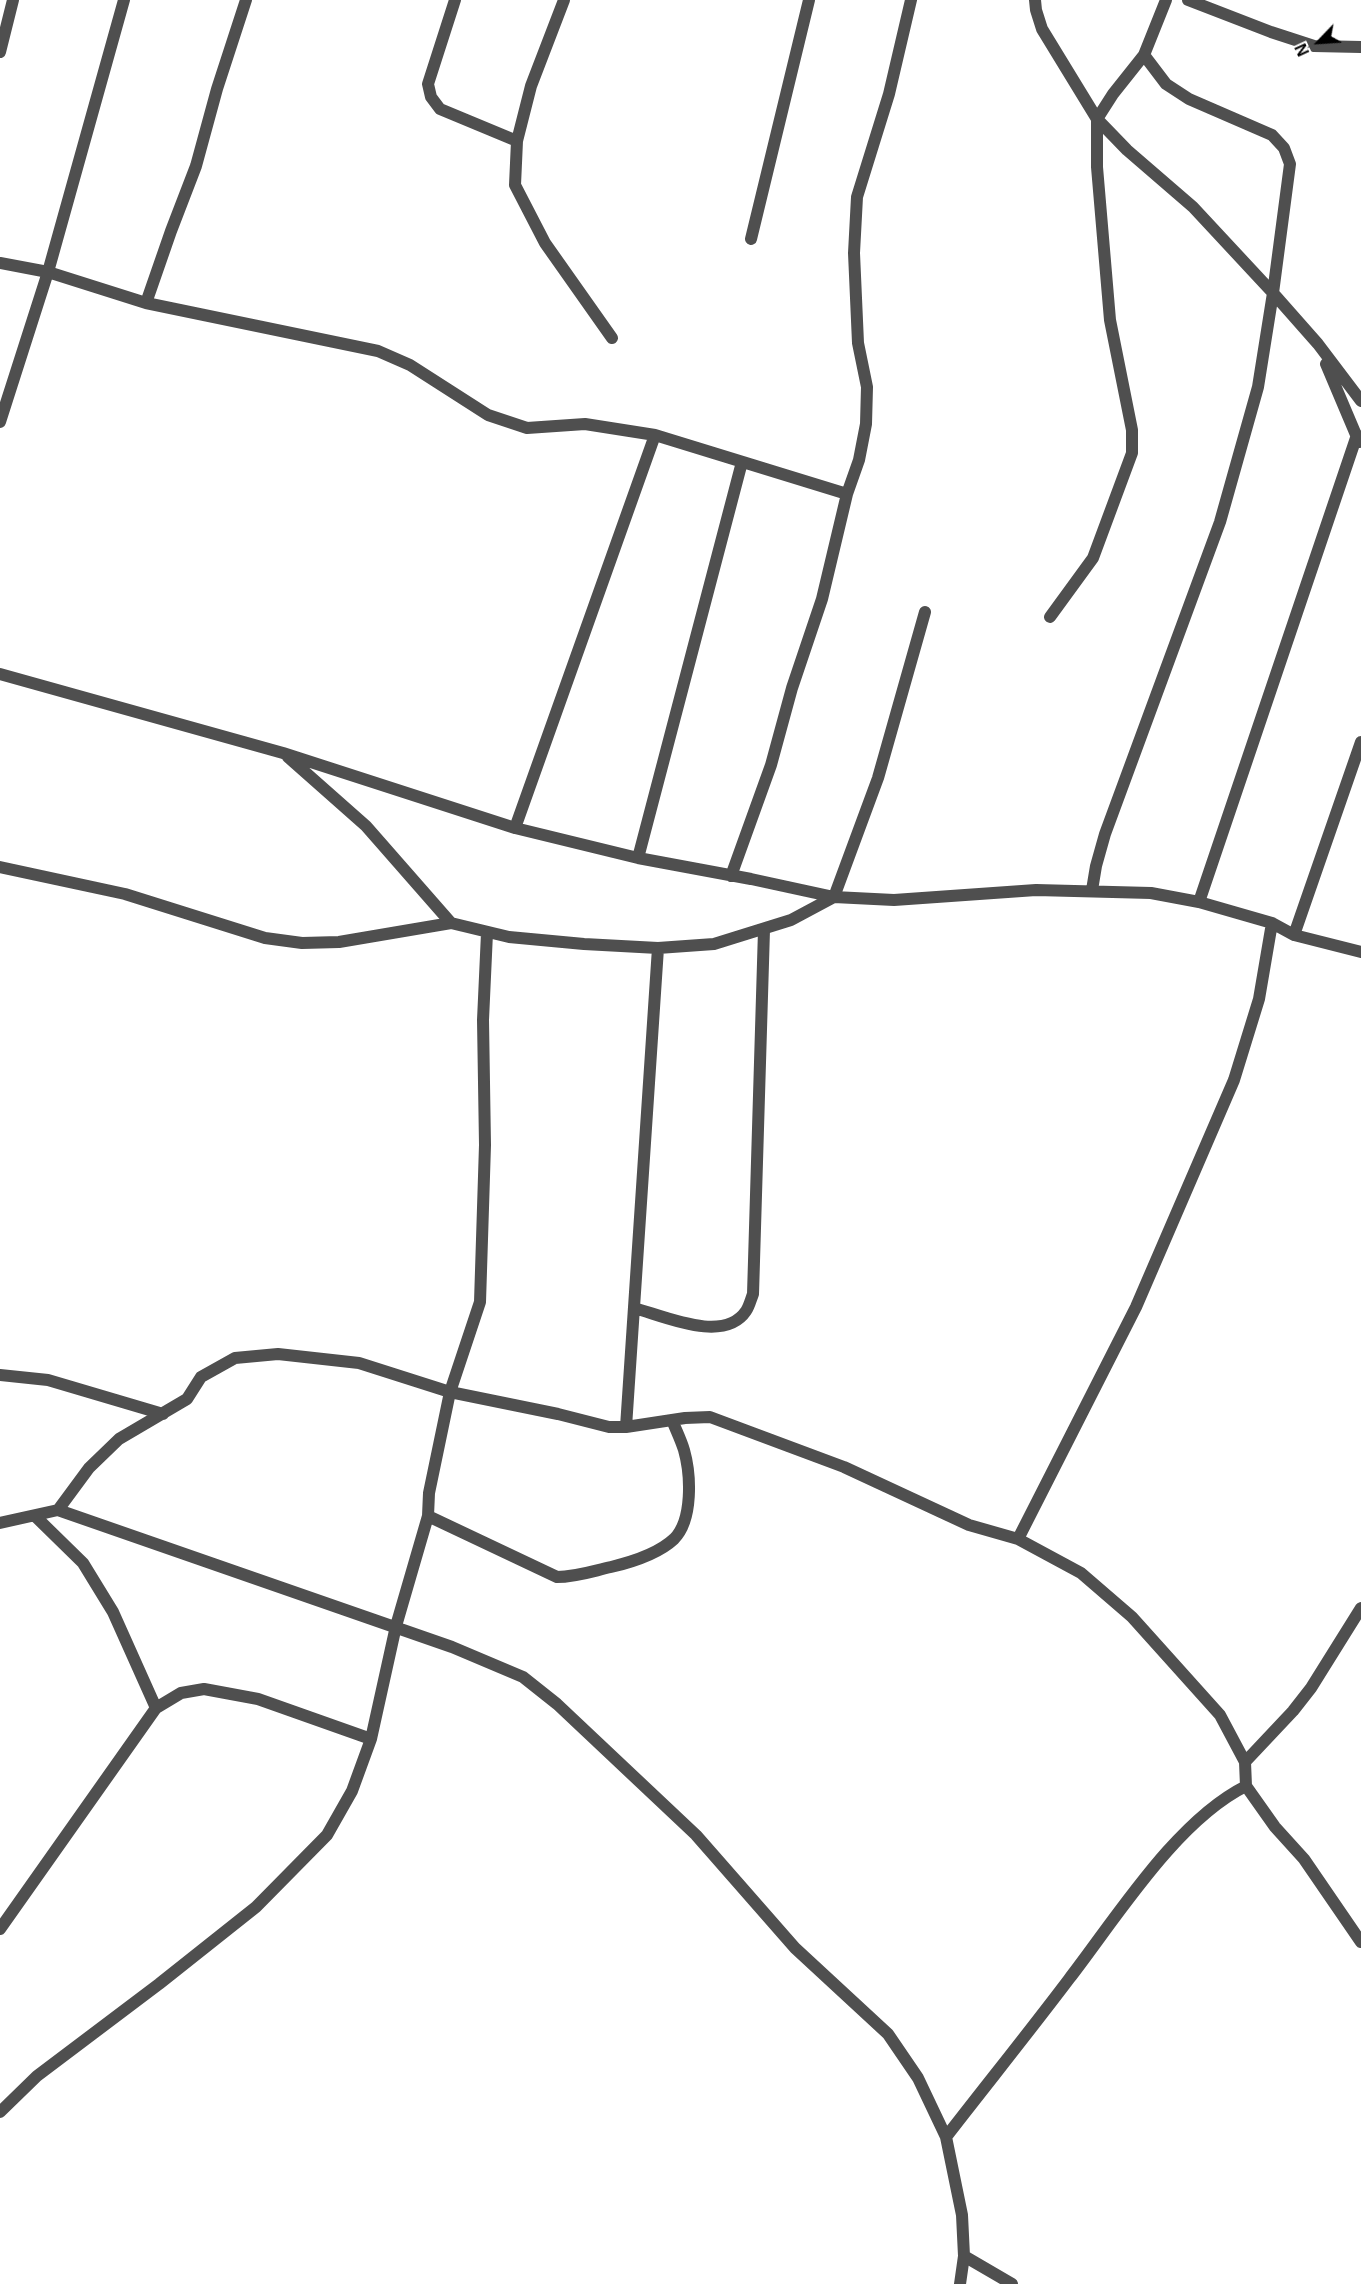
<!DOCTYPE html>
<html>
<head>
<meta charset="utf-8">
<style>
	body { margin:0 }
	#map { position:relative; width:1361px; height:2284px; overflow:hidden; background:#fff; font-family:Helvetica,sans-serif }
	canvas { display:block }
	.north { position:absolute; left:1289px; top:12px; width:60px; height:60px; -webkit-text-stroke:4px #fff; paint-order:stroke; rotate:245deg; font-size:16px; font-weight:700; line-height:24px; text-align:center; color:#000 }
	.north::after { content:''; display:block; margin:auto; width:21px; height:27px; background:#000; clip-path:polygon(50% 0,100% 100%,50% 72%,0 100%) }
</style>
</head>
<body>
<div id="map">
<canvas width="1361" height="2284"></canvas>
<div class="north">N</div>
</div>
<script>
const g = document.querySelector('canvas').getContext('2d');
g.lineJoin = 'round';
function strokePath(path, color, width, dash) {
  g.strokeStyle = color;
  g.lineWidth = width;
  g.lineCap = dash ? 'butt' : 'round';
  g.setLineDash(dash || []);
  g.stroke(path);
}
strokePath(new Path2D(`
	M455 0 428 84 431 97 440 109 517 141
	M564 0 531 86 517 141 515 185 545 243 612 338
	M1035 0 1036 10 1042 29 1097 119 1127 150 1193 207 1273 293 1318 344 1361 401
	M1188 0 1271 32 1314 46 1361 47
	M0 52 13 0
	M751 239 809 0
	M0 263 48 272 146 303 378 351 410 365 488 415 527 428 585 424 655 435 847 494
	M146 303 171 231 196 166 217 89 246 0
	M1326 364 1359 442
	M0 422 48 272 124 0
	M1050 617 1093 558 1132 453V430L1110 320 1097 167V119L1113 94 1144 55 1166 0
	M0 674 283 753 515 828 638 858 751 879 834 897 894 900 1036 890 1151 893 1199 902 1272 923 1294 935 1361 952
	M288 757 366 826 451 923
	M515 828 655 435
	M638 858 742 462
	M0 867 125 894 265 938 302 943 339 942 451 923 509 937 584 944 658 948 714 944 791 920 834 897 878 778 925 612
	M731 876 771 765 792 688 822 599 847 494 859 460 866 424 867 387 858 343 854 253 857 197 889 94 911 0
	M1092 890 1096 866 1105 834 1220 522 1258 387 1273 293 1290 164 1284 148 1272 135 1189 99 1166 84 1144 55
	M1199 902 1357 435
	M1294 935 1361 742
	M634 1308C664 1316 724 1344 746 1311 749 1307 751 1299 753 1294L764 930
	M0 1375 48 1380 163 1414
	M626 1427 658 948
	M58 1510 89 1468 119 1439 187 1399 201 1377 235 1358 278 1354 359 1363 450 1392 558 1414 609 1427H626L685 1418 710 1417 844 1467 969 1525 1018 1539 1081 1573 1132 1617 1220 1715 1245 1762 1246 1786 1275 1827 1304 1859 1361 1942
	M428 1516 557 1577C576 1577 593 1571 611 1567 632 1562 658 1554 674 1539 693 1520 691 1475 684 1450 681 1440 676 1430 672 1420
	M0 1523 58 1510 452 1647 523 1677 557 1704 696 1835 795 1948 888 2034 918 2078 946 2137 962 2215 964 2256 960 2284
	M1018 1539 1136 1307 1234 1080 1259 999 1272 923
	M156 1708 181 1693 204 1689 258 1699 371 1739
	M1245 1762 1293 1711 1311 1688 1361 1608
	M0 1929 156 1708 113 1612 83 1563 35 1516
	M0 2112 37 2076 159 1984 256 1907 327 1835 352 1791 371 1739 396 1626 428 1516 429 1493 450 1392 480 1302 485 1145 483 1020 487 933
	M946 2137C987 2084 1029 2032 1069 1979 1117 1917 1176 1821 1246 1786
	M964 2256 1012 2284`), '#4f4f4f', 12);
</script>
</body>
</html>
